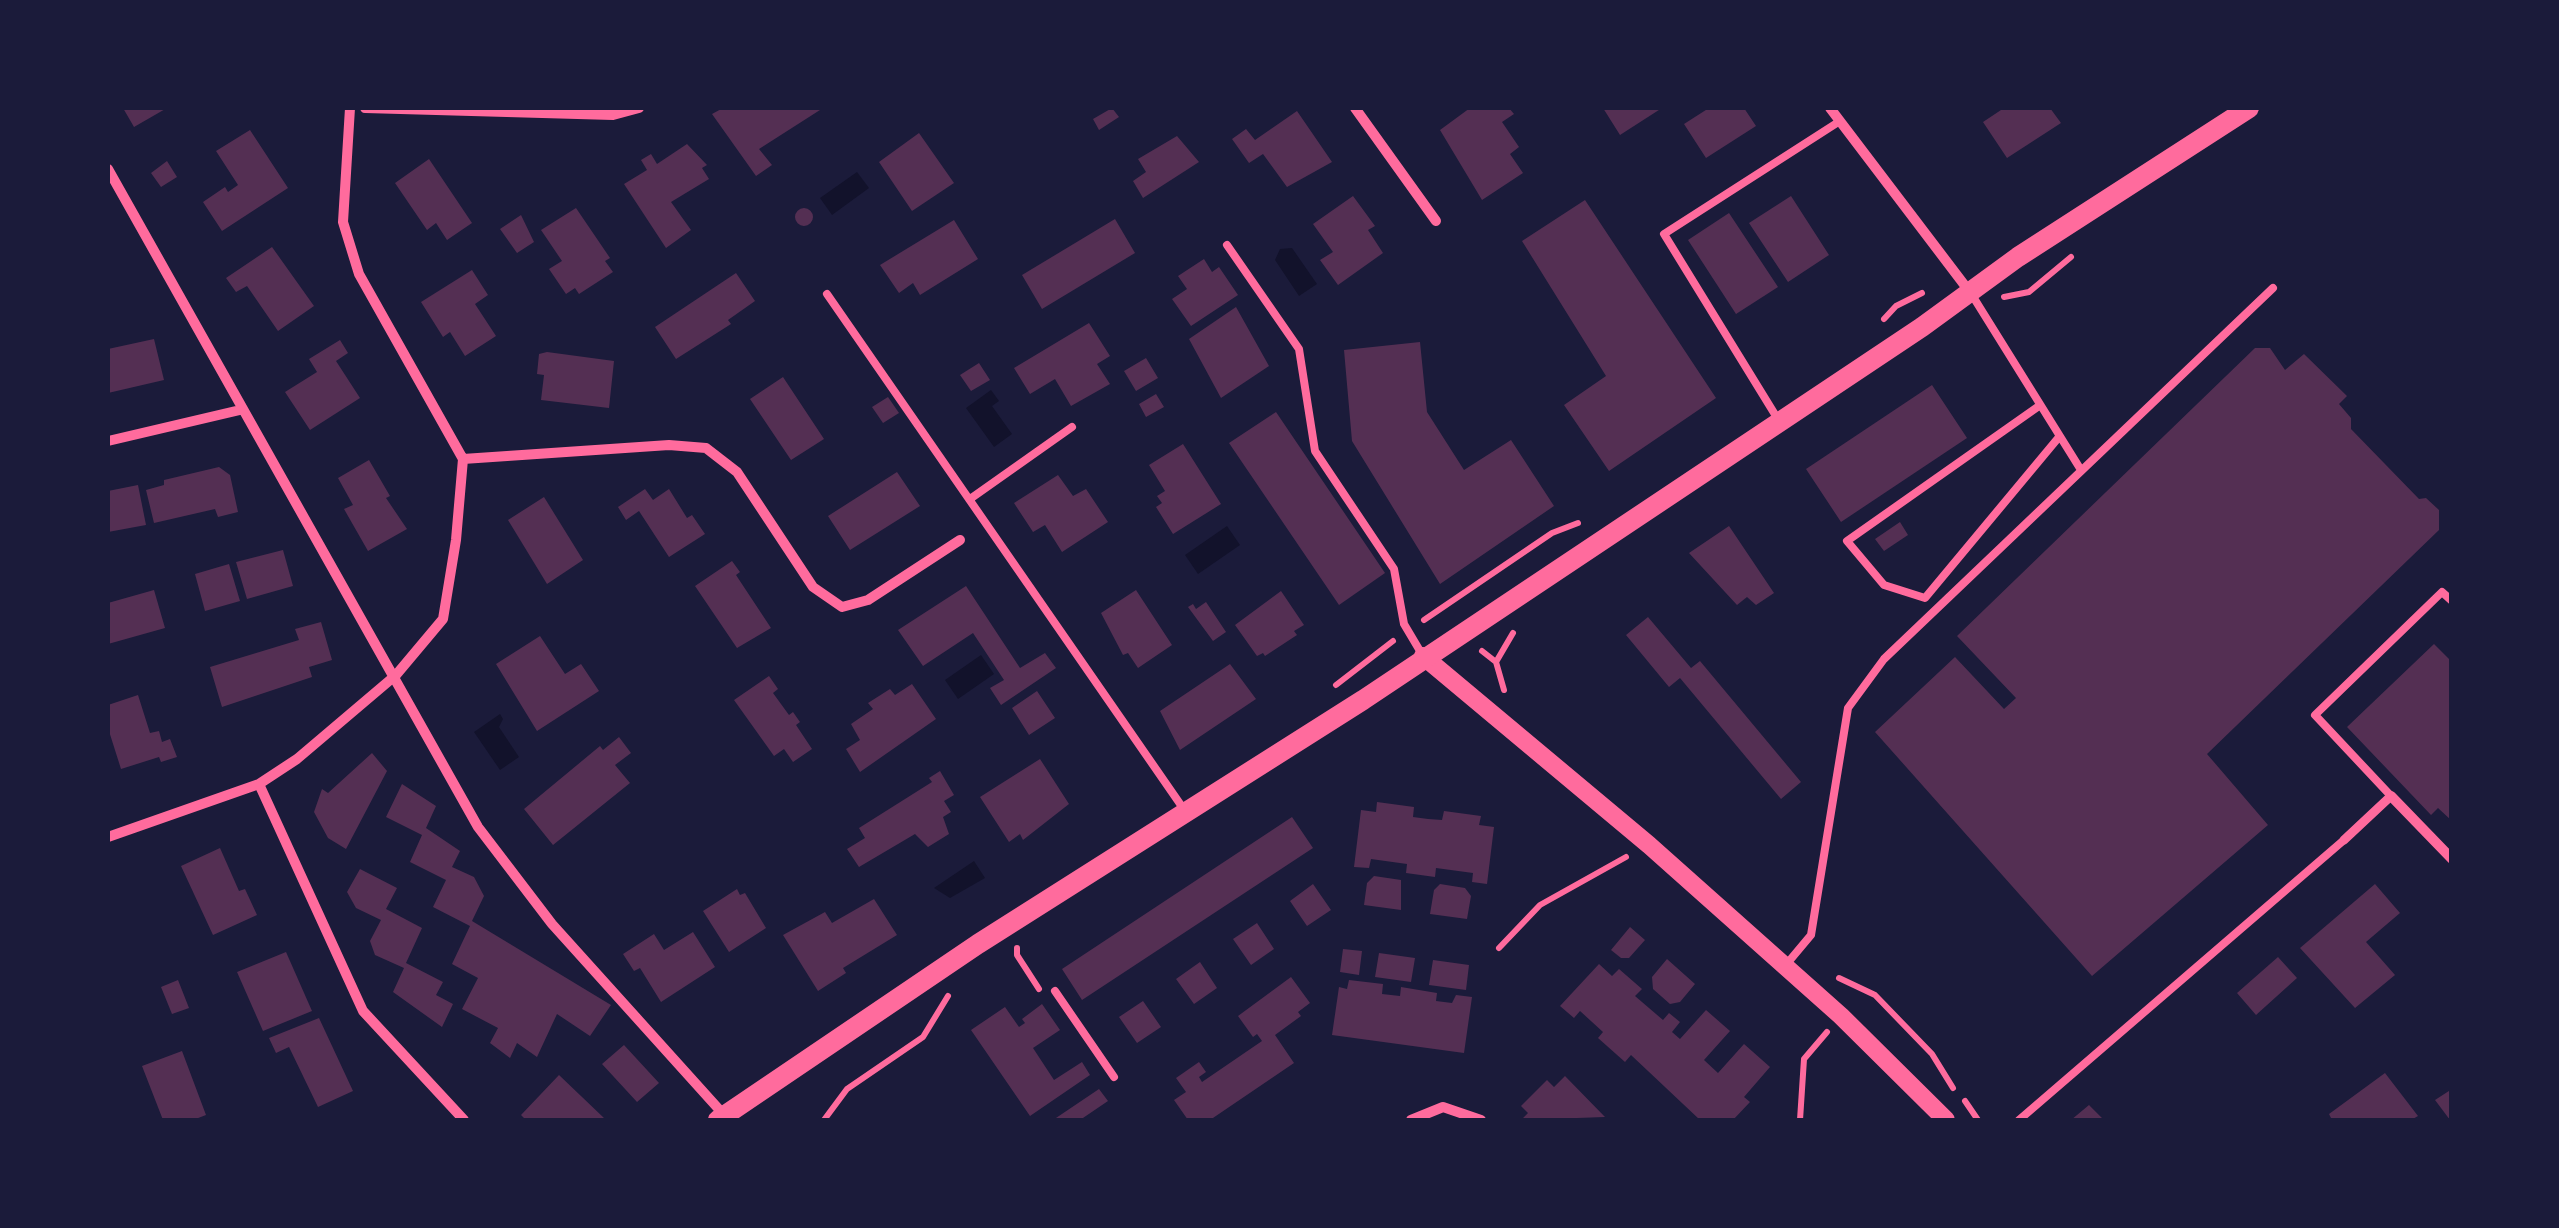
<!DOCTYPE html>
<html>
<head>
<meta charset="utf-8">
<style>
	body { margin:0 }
	#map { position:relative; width:2559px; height:1228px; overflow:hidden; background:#1b1b3a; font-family:"Noto Serif",serif }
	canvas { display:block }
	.frame { position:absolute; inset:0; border:110px solid #1b1b3a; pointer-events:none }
</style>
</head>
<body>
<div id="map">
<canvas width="2559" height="1228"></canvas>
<div class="frame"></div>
</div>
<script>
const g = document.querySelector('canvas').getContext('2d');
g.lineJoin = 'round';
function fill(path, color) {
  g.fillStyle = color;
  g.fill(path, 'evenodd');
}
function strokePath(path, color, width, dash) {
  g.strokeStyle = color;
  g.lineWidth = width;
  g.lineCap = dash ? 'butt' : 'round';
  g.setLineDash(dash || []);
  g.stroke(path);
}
fill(new Path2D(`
	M857 172 869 188 832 215 820 198Z
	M1292 248 1317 284 1299 296 1275 260 1280 249Z
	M991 390 999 401 992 406 1012 434 994 447 966 408Z
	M1227 526 1240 545 1198 574 1185 555Z
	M981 655 994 674 958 699 945 680Z
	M500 714 503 719 499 727 519 757 500 770 474 732Z
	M974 861 985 878 950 898 934 888Z`), '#12122b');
fill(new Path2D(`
	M123 108H167L134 127Z
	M723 108H818L820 110 759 149 772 165 756 176 712 114Z
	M1112 108 1119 117 1099 130 1093 119Z
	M1470 108H1509L1514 114 1502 122 1519 147 1510 154 1523 173 1482 200 1440 130Z
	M1603 108H1662L1620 135Z
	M1709 108H1744L1756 126 1706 158 1684 124Z
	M2004 108H2050L2061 123 2007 158 1983 122Z
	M1297 111 1332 162 1287 187 1263 154 1249 163 1232 139 1246 129 1255 140Z
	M250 130 288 188 222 231 203 202 225 187 228 192 238 185 216 151Z
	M919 133 954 183 912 211 879 162Z
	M1177 136 1199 162 1143 198 1133 181 1146 172 1138 159Z
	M687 144 707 165 702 168 709 179 671 202 691 230 666 248 624 184 647 170 641 160 651 154 657 164Z
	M429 159 472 223 447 240 436 223 427 230 395 183Z
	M167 161 177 177 161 187 151 173Z
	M1353 196 1375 226 1368 230 1383 253 1338 285 1320 260 1333 252 1313 224Z
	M1791 196 1829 255 1788 282 1749 223Z
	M1585 200 1716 398 1609 471 1564 405 1606 376 1522 241Z
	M795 217a9 9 0 1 1 18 0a9 9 0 1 1-18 0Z
	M576 208 610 258 605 261 613 272 579 294 575 288 566 294 549 269 562 261 541 230Z
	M1729 213 1778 287 1736 314 1688 240Z
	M521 215 534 242 517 253 500 229Z
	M1115 219 1135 253 1042 309 1022 275Z
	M954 220 978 259 920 295 913 283 899 293 880 265Z
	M272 247 314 306 278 331 247 286 236 292 226 278Z
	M1204 259 1212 272 1219 267 1238 295 1191 326 1172 299 1187 289 1178 276Z
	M472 270 488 295 475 304 496 336 465 356 450 332 443 337 421 302Z
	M736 273 755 301 728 320 731 324 676 359 655 327Z
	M1236 307 1269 366 1221 398 1189 339Z
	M1089 323 1110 356 1097 364 1110 384 1071 406 1055 379 1030 394 1014 368Z
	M154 339 164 380 108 393V349Z
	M340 340 348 353 336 361 360 398 310 430 285 392 317 372 309 359Z
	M1420 342 1427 412 1464 470 1511 440 1554 506 1440 584 1352 441 1344 350Z
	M2255 348H2270L2285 370 2304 354 2347 396 2339 404 2351 418V429L2419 499 2426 498 2439 510V530L2207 754 2268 825 2092 976 1875 732 1955 657 2004 709 2016 698 1957 636Z
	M547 352 614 361 609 408 541 400 544 375 537 374 539 354Z
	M1146 358 1158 378 1136 391 1124 371Z
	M979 363 990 380 971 391 960 375Z
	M783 377 824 439 791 460 750 399Z
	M1932 385 1967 438 1841 522 1806 469Z
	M1156 394 1164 407 1146 417 1139 404Z
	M888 397 899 413 883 423 872 407Z
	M1276 412 1385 573 1339 605 1229 443Z
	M1183 444 1221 504 1173 534 1156 507 1162 503 1157 496 1165 491 1149 465Z
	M369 460 390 496 386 498 407 529 368 551 344 509 353 505 338 478Z
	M219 467 230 475 238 512 218 517 215 509 154 523 146 490 164 485V480Z
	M897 472 920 506 850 550 828 516Z
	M1058 475 1073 496 1086 489 1108 522 1062 552 1045 525 1033 532 1014 503Z
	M138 485 146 525 108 532V491Z
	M645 489 653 500 669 489 687 518 692 515 705 534 669 557 639 511 626 520 618 507Z
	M544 497 583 560 547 584 508 520Z
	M1900 522 1908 535 1884 551 1875 539Z
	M1729 526 1774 593 1756 605 1747 597 1737 605 1689 553Z
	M283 550 293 586 247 599 236 562Z
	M732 561 740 572 736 575 771 628 737 648 695 586Z
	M229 564 240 601 205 611 195 574Z
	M966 586 1020 668 1045 653 1056 668 1001 705 990 688 1004 680 973 633 923 666 898 630Z
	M154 590 165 628 108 644V603Z
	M1136 590 1172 645 1138 668 1128 653 1123 655 1101 613Z
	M1281 591 1304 625 1294 631 1297 635 1265 656 1263 653 1257 656 1235 625Z
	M1206 602 1226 632 1213 641 1188 607 1193 604 1196 609Z
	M1648 617 1691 668 1700 661 1801 782 1781 799 1680 678 1669 687 1626 635Z
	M321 622 332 660 309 667 312 677 222 707 210 667 299 640 295 629Z
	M540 636 565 674 581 664 599 691 537 731 496 664Z
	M2434 644 2452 662V821L2438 808 2431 815 2347 727Z
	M1230 664 1256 699 1180 750 1160 711Z
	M769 676 778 689 773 693 789 715 793 712 800 722 796 725 812 749 793 762 784 749 774 756 734 700Z
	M912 684 936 719 860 772 846 749 860 740 851 724 873 709 868 703 890 689 895 695Z
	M1037 691 1055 718 1029 735 1012 708Z
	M138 695 150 733 159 731 162 742 170 739 177 757 161 762 159 757 121 769 108 728V705Z
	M619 737 631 753 615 765 630 783 553 845 524 809 600 746 603 750Z
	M372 753 387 771 346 849 328 838 314 812 322 789 328 793Z
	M1040 759 1069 804 1023 840 1020 834 1009 842 980 797Z
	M940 771 954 795 944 801 951 812 943 817 949 834 928 847 915 834 859 867 847 849 865 838 859 828 932 782 929 778Z
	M402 784 436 806 426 828 460 851 452 867 474 877 484 896 472 921 611 1005 590 1036 557 1014 537 1057 517 1043 510 1058 490 1043 498 1028 462 1009 478 978 452 964 470 926 433 907 446 880 410 862 422 835 386 817Z
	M1377 802 1414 807 1413 817 1428 819 1442 820 1444 811 1481 816 1479 825 1494 827 1487 884 1472 882 1473 873 1436 868 1435 877 1406 873 1407 864 1371 859 1369 868 1354 867 1361 810 1376 812Z
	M1292 817 1313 848 1082 1000 1062 969Z
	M220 848 239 891 245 889 257 915 213 935 181 866Z
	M360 869 397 888 386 909 422 928 406 963 443 982 436 995 453 1004 442 1027 393 992 404 968 375 955 370 941 381 920 356 908 347 892Z
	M1374 876 1401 880V910L1364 905 1367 883Z
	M1313 884 1331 910 1307 926 1290 901Z
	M1440 884 1465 888 1471 896 1467 919 1430 914 1434 890Z
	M2375 884 2400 913 2366 942 2395 975 2355 1008 2300 948Z
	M737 889 740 895 745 893 766 928 729 952 703 911Z
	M874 899 897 935 843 968 846 973 818 991 783 935 825 912 832 923Z
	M1257 923 1274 949 1251 965 1233 939Z
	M1630 927 1645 940 1629 958H1621L1611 950Z
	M693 932 715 967 661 1002 640 968 634 971 623 954 654 934 664 950Z
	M1343 949 1362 951 1359 975 1340 972Z
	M286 952 312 1011 263 1031 237 972Z
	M1379 953 1415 958 1411 982 1375 977Z
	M2278 957 2297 978 2256 1015 2237 993Z
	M1667 959 1695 984 1680 1002 1670 1004 1653 989 1652 977Z
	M1433 960 1469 965 1466 990 1429 985Z
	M1200 962 1217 988 1194 1004 1176 979Z
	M1599 964 1612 976 1619 969 1642 989 1635 996 1663 1020 1669 1013 1680 1022 1672 1032 1680 1039 1706 1010 1730 1031 1704 1060 1718 1073 1744 1044 1770 1067 1744 1097 1750 1102 1733 1120H1700L1631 1055 1625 1062 1598 1038 1603 1032 1580 1011 1574 1018 1560 1006Z
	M1291 977 1310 1003 1298 1012 1301 1016 1275 1035 1294 1063 1210 1120H1188L1174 1100 1186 1092 1176 1078 1199 1062 1206 1072 1199 1077 1202 1082 1262 1041 1257 1034 1253 1037 1238 1016Z
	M178 980 189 1008 172 1014 161 987Z
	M1349 980 1383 984 1382 994 1400 996 1401 987 1437 993 1436 1001 1452 1003 1456 995 1472 997 1464 1053 1332 1035 1339 987 1347 989Z
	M1143 1001 1161 1027 1137 1043 1119 1017Z
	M1042 1004 1060 1030 1033 1048 1054 1080 1082 1062 1090 1075 1030 1116 971 1030 1005 1007 1019 1027 1025 1023 1022 1019Z
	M319 1018 353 1091 318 1107 289 1047 276 1053 269 1038Z
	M624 1045 659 1083 637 1102 602 1064Z
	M182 1051 206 1115 193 1120H163L142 1066Z
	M2385 1073 2418 1116 2411 1120H2332L2329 1114Z
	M559 1075 604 1118 602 1120H526L521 1115Z
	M1565 1076 1605 1117 1521 1120 1528 1113 1521 1106 1547 1080 1554 1087Z
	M1099 1089 1108 1101 1080 1120H1053Z
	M2452 1089V1120H2450L2435 1100Z
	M2089 1105 2104 1120H2071Z`), '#542f53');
strokePath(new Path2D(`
	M2004 297 2029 292 2071 257
	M1884 319 1896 306 1922 293
	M1424 620 1552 533 1578 523
	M1482 651 1496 662 1504 690
	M1496 662 1513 633
	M1336 685 1393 641
	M1017 948V955L1039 989
	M1499 948 1540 905 1626 857
	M1839 978 1875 995 1932 1054 1953 1088
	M1965 1101 1978 1120
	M824 1120 847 1089 923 1037 948 996
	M1800 1120 1804 1059 1827 1032`), '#ff6b9d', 6);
strokePath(new Path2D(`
	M1227 245 1299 349 1315 451 1394 569 1404 624 1423 656
	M827 294 1185 811
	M1972 295 2081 470
	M2039 406 1847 541 1884 585 1925 598 2059 437
	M1779 421 1664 234 1840 121
	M970 499 1072 427
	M2391 796 2315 715 2442 592 2452 601
	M1785 966 1811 935 1848 708 1884 659 2273 288
	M1055 991 1114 1077
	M2019 1120 2344 840`), '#ff6b9d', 8);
strokePath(new Path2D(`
	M2344 840 2391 796`), '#ff6b9d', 9);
strokePath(new Path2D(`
	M365 108 613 115 639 108
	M1355 108 1436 221
	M1830 108 1969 291
	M108 169 478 827 552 924 725 1116
	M108 441 240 410
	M463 459 669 445 706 448 737 472 813 587 842 607 868 600 960 540
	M259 784 363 1011 464 1120
	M2391 796 2452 859
	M108 837 259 784 297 759 396 675 443 619 456 540 463 459 359 274 343 222 350 108
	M1411 1120 1443 1107 1481 1120`), '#ff6b9d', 10);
strokePath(new Path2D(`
	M1423 656 1649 845 1841 1016 1946 1120`), '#ff6b9d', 18);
strokePath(new Path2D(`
	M718 1120 978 944 1363 700 1922 327 2018 257 2249 108`), '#ff6b9d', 20);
</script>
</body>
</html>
